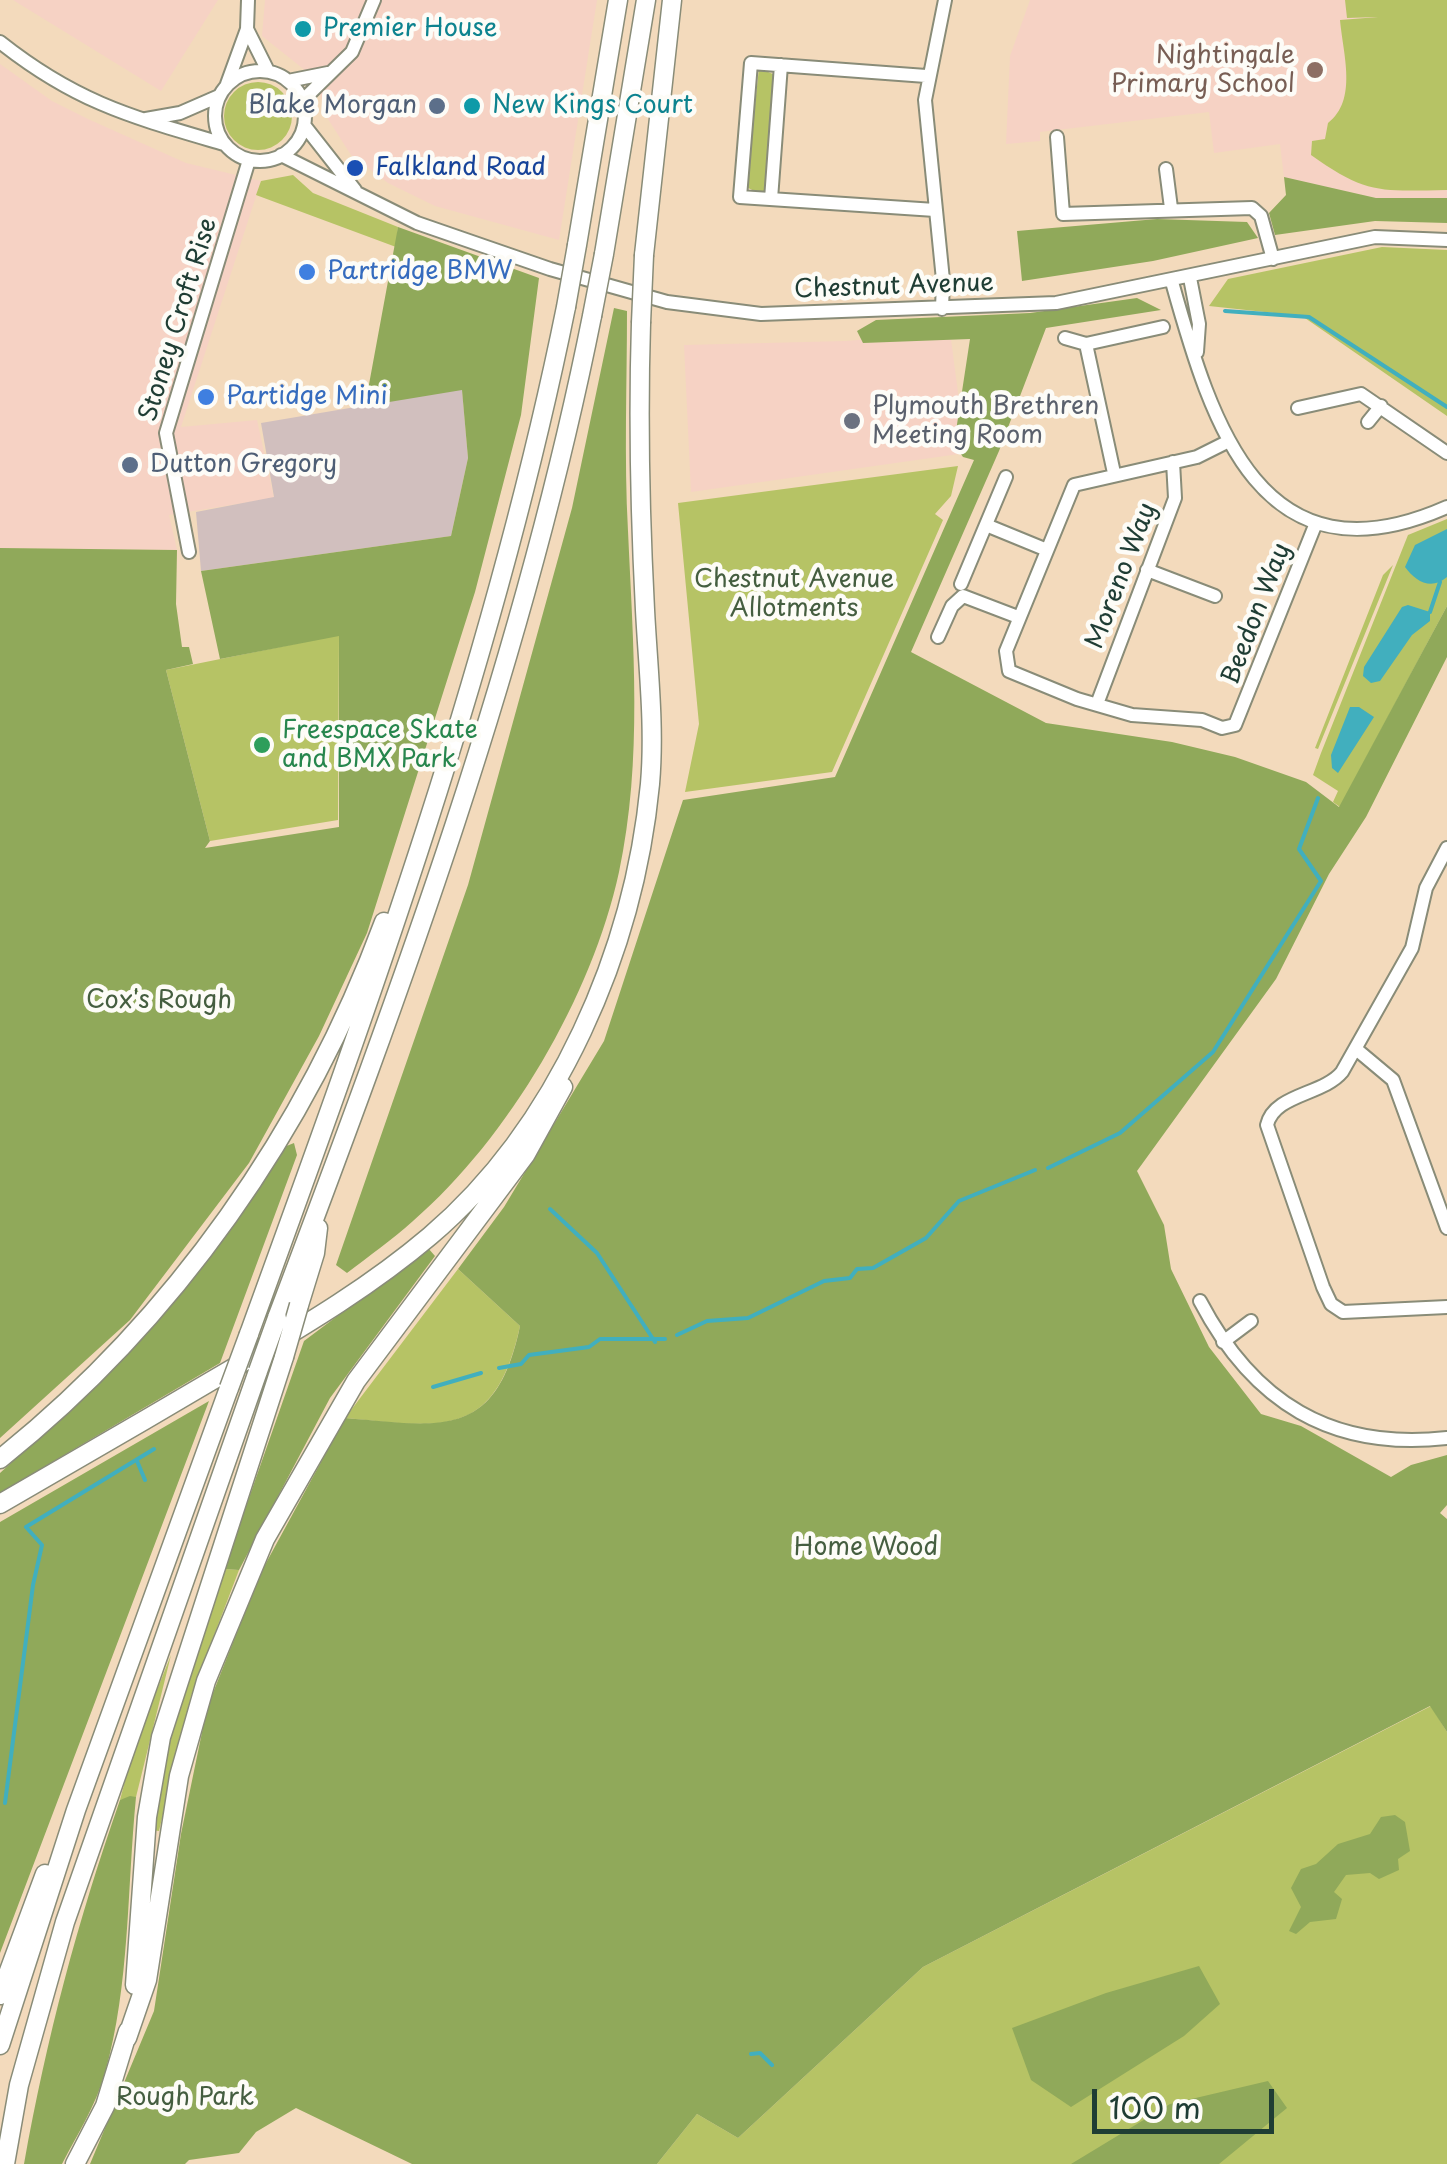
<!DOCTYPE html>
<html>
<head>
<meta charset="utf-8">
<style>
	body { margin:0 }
	#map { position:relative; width:1447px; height:2164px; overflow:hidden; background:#f3dabc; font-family:"Playpen Sans",sans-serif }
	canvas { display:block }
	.scale { position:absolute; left:1092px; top:2089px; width:182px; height:45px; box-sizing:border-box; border:5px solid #1f3d34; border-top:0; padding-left:12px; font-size:30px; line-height:35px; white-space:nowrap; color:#1f3d34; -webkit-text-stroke:8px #fdfcf7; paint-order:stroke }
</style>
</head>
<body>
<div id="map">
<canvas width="1447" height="2164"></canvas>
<div class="scale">100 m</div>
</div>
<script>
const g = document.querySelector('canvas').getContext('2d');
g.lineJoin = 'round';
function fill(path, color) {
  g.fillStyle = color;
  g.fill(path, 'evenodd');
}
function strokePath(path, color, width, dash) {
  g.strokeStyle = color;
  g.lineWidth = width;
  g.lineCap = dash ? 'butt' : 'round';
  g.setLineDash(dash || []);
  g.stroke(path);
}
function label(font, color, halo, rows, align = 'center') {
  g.font = font + ' "Playpen Sans",sans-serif';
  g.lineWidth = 9;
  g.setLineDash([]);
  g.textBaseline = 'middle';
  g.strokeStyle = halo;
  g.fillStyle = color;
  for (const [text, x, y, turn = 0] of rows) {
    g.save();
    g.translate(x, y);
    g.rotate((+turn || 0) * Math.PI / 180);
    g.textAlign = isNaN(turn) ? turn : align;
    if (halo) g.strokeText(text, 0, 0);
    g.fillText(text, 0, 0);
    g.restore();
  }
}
fill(new Path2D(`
	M13 0H218L161 91Z
	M265 0H597L559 240 435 206 388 183 351 155 326 116 316 79 262 36Z
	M1030 0H1447V198H1376L1284 178 1280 144 1214 153 1209 112 1040 132V141L1006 144 1010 56Z
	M0 64 52 101 88 119 186 163 261 181 181 427 257 420 274 498 169 515 177 550 0 548Z
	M950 332 966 453 691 492 684 345 846 341Z`), '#f6d2c4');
fill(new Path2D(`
	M462 389 468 458 451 536 201 571 196 512 274 497 261 423Z`), '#d1bfbe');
fill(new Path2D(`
	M1345 0H1447V190C1381 191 1367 195 1311 155L1312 141 1325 139 1328 123C1358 100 1343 54 1340 20L1378 17 1347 18Z
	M759 68 775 75 767 189 761 194 746 187Z
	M224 116a34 34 0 1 1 68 0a34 34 0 1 1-68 0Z
	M293 175 313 193 398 227 396 247 256 195 261 181Z
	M1382 247 1447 250V416L1302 316 1209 306 1228 279Z
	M958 466 951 496 935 514 943 520 832 772 685 792 699 724 678 503Z
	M1447 519V606L1340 807 1333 802 1338 791 1313 775 1321 753 1408 535Z
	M1393 565 1318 749 1315 748 1383 575Z
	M339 635 338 820 210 841 166 670Z
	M458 1269 520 1326C495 1441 441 1427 345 1418Z
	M224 1569 239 1570 191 1696 159 1831 151 1830 175 1706Z
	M171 1655 136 1797 120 1800 134 1747Z
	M1431 1706 1447 1732V2164H657L697 2114 738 2138 923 1967Z`), '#b6c365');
fill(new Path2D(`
	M1284 177 1376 198H1447V223L1375 221 1275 235 1269 213 1286 195Z
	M1157 219 1247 222 1258 238 1153 261 1022 281 1017 231Z
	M398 227 539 278 521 415 475 592 367 933 319 1036 249 1163 130 1320 0 1438V548L177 550 176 604 182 647H189L193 664 166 670 210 841 205 848 339 827V636L220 659 201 571 451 536 468 458 462 390 365 406Z
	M1137 298 1161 310 1046 328 999 451 911 652 1046 723 1172 742 1235 757 1306 782 1339 807 1447 606V657L1366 817 1329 874 1276 979 1137 1171 1164 1225 1171 1269 1209 1347 1261 1414 1301 1426 1391 1477 1411 1465 1447 1455V1505L1440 1513 1447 1519V1732L1430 1706 923 1967 738 2138 697 2114 657 2164H412L296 2108 256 2132 239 2153 189 2160 185 2164H90L154 2011 181 1834 207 1708 260 1574 345 1418C441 1426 496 1441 520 1326L458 1269 504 1207 604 1041 683 800 835 777 974 460 963 457 954 444 970 339 863 343 857 331 876 320 1030 313Z
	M614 308 627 311C627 384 624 458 628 531 633 644 643 760 619 872 592 996 509 1138 413 1221 392 1240 369 1256 347 1273L336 1265 468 885 572 508Z
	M294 1143 297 1155 220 1363 0 1493V1473L81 1399 284 1147Z
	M428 1248 435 1256 330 1398 239 1570 224 1569 304 1341Z
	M209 1401 0 1953V1522Z
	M130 1796 136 1797C127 1888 130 1985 105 2073 96 2105 77 2135 62 2164H24C47 2036 77 1923 120 1800Z
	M1395 1815 1405 1822 1410 1851 1398 1859 1399 1870 1379 1879 1370 1873 1346 1875 1334 1892 1342 1899 1336 1919 1310 1922 1296 1934 1289 1931 1301 1907 1291 1888 1301 1869 1316 1864 1338 1844 1370 1834 1381 1817Z
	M1199 1966 1220 2004 1184 2036 1071 2107 1031 2080 1012 2028 1106 1993Z
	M1268 2081 1287 2108 1219 2164H1071L1170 2104Z`), '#90a95a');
fill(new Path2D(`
	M1447 529V577C1431 591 1415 581 1405 567L1415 545Z
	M1408 605 1430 612V621L1412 635 1380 681 1371 683 1363 676 1364 667 1402 607Z
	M1350 707H1359L1374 717 1338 773 1332 768 1331 755Z`), '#41afbe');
strokePath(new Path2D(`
	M1225 311 1309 317 1447 407
	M1430 612 1440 582
	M1048 1168 1120 1133 1213 1052 1321 881 1299 849 1318 798
	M550 1209 597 1253 655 1342
	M677 1335 707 1321 748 1318 824 1281 850 1278 857 1269 873 1268 926 1238 959 1201 1035 1170
	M499 1368 521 1364 529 1355 589 1347 600 1339H665
	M433 1387 481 1373
	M137 1461 145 1480
	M5 1803 33 1585 42 1545 26 1527 154 1449
	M751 2054 760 2053 772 2065`), '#41afbe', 4);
const minor = new Path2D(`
	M247 29 268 71
	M0 42C77 103 132 117 224 144
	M215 116a45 45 0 1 1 90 0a45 45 0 1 1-90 0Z
	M926 76 751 63 740 197 935 210
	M288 81 328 73
	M227 84 247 29 248 0
	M302 101 352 52 374 0
	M146 119 180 113 219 96
	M304 125 355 190
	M1057 137 1063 214 1252 208 1261 216 1273 259
	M281 155 417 223 550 269 667 302 761 314 1056 303 1375 237 1447 240
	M1166 169 1171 208
	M771 199 781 65
	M1190 278 1199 324 1197 352
	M1172 282C1212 425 1261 589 1447 507
	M942 309 943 280 925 100 945 0
	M1065 338 1086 344 1163 327
	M1086 344 1114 473
	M1298 408 1361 394 1447 453
	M1368 422 1381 406
	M1227 442 1197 457 1074 485 1006 651 1009 671 1077 699 1132 715 1202 720 1222 728 1235 725 1316 523
	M986 525 1047 550
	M189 552 166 433 249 160
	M1147 570 1215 596
	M961 584 1006 477
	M938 637 952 606 963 596 1018 617
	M1097 704 1175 498 1173 462
	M1447 848 1426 888 1412 948 1342 1072C1323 1095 1274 1094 1267 1125L1323 1287 1331 1304 1343 1312 1447 1307
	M1356 1049 1393 1080 1447 1228
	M1200 1301C1253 1402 1331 1451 1447 1438
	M1223 1342 1251 1321`);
const highway = new Path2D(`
	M577 245 618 0
	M604 254 646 0
	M644 255 672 0
	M299 1305 315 1253 318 1228
	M277 1318C401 989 523 662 592 316
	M249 1334C371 999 495 658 566 307
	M0 1459C174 1320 307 1130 384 922
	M0 1504C78 1459 157 1413 235 1367 302 1327 370 1287 430 1236 558 1127 634 950 650 784 655 726 648 668 645 610 640 514 638 418 641 323
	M135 1985 147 1817 161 1737 284 1357
	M0 1995 45 1874
	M127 2038 147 1980 179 1776 206 1681 265 1539 356 1381 526 1154 563 1087
	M0 2045 76 1810 229 1388
	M5 2164 19 2085 65 1922 258 1371
	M75 2164 105 2106 128 2031`);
strokePath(minor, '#898c78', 16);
strokePath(highway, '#898c78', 21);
strokePath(minor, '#fff', 12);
strokePath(highway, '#fff', 18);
const highwayBridge = new Path2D(`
	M566 307 577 245
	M592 316 604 254
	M641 323 644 255
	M284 1357 299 1305
	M258 1371 277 1318
	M229 1388 249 1334`);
strokePath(highwayBridge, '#898c78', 21, []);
strokePath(highwayBridge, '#fff', 18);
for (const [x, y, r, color] of [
	[303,29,10,"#0f9aa8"],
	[1315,70,10,"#8d6e63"],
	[437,106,10,"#5c6f8a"],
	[472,106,10,"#0f9aa8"],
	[355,168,10,"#1a4fb4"],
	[307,272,10,"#3f7fe0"],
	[206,397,10,"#3f7fe0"],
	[852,421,10,"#6b7280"],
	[130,465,10,"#5c6f8a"],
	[262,745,10,"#2e9e5b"]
]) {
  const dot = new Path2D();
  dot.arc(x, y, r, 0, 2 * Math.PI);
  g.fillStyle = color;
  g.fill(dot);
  strokePath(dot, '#fdfcf7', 4);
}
label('25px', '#0d838f', '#fdfcf7', [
	["Premier House",323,29],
	["New Kings Court",492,106]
], 'left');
label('25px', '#785e54', '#fdfcf7', [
	["Nightingale",1295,56],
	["Primary School",1295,85]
], 'right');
label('25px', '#4e5e75', '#fdfcf7', [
	["Blake Morgan",417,106],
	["Dutton Gregory",150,465,"left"]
], 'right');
label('25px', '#164399', '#fdfcf7', [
	["Falkland Road",375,168]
], 'left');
label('25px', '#366cbe', '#fdfcf7', [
	["Partridge BMW",327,272],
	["Partidge Mini",226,397]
], 'left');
label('25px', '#1f3d34', '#fdfcf7', [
	["Chestnut Avenue",894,287,-2],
	["Stoney Croft Rise",179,320,-73],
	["Moreno Way",1122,576,-69],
	["Beedon Way",1257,614,-69]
]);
label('25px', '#5b616d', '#fdfcf7', [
	["Plymouth Brethren",872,407],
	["Meeting Room",872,436]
], 'left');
label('25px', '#455e40', '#fdfcf7', [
	["Chestnut Avenue",794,580],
	["Allotments",794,609],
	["Cox's Rough",159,1001],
	["Home Wood",866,1548],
	["Rough Park",185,2098]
]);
label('25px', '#27864d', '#fdfcf7', [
	["Freespace Skate",282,731],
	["and BMX Park",282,760]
], 'left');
</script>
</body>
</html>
